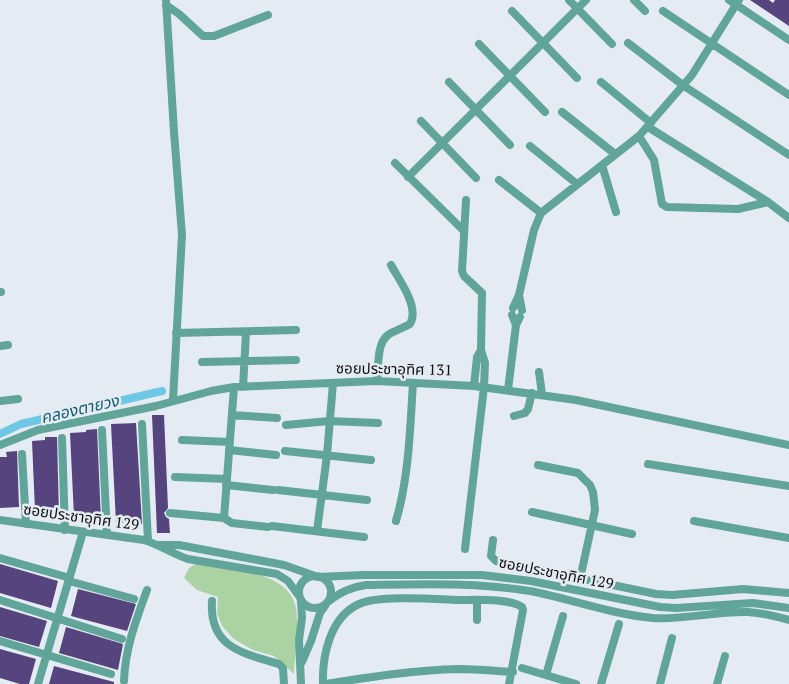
<!DOCTYPE html>
<html>
<head>
<meta charset="utf-8">
<style>
	body { margin:0 }
	canvas { display:block; background:#e5ebf2 }
</style>
</head>
<body>
<canvas width="789" height="684"></canvas>
<script>
const g = document.querySelector('canvas').getContext('2d');
g.lineJoin = 'round';
function fill(path, color) {
  g.fillStyle = color;
  g.fill(path, 'evenodd');
}
function strokePath(path, color, width, dash) {
  g.strokeStyle = color;
  g.lineWidth = width;
  g.lineCap = dash ? 'butt' : 'round';
  g.setLineDash(dash || []);
  g.stroke(path);
}
function label(font, color, halo, rows, align = 'center') {
  g.font = font + ' "PT Serif","Noto Sans Thai",serif';
  g.lineWidth = 5;
  g.setLineDash([]);
  g.textBaseline = 'middle';
  g.strokeStyle = halo;
  g.fillStyle = color;
  for (const [text, x, y, turn = 0] of rows) {
    g.save();
    g.translate(x, y);
    g.rotate((+turn || 0) * Math.PI / 180);
    g.textAlign = isNaN(turn) ? turn : align;
    if (halo) g.strokeText(text, 0, 0);
    g.fillText(text, 0, 0);
    g.restore();
  }
}
fill(new Path2D(`
	M197 563C226 569 285 570 295 604 300 622 295 655 294 674L274 656 253 650 234 639 222 626 217 613 218 597 197 590 184 578 189 568Z`), '#aad2a2');
strokePath(new Path2D(`
	M0 434 21 424 162 391`), '#6ec8e5', 8);
fill(new Path2D(`
	M750 0H769L773 3 775 0H789V26Z
	M152 415H164L168 508 164 513 166 517 169 519 170 533H157Z
	M136 423 142 524 131 525V522L116 523 111 424Z
	M97 429 101 521H91V516L74 517 70 433 86 432V430Z
	M45 437H57L59 515H50L49 510H35L32 441 45 440Z
	M17 451 19 507 0 508V457H7L6 452Z
	M0 564 58 581 51 608 0 593Z
	M78 589 136 604 127 631 71 616Z
	M0 607 47 621 39 647 0 636Z
	M66 627 123 644 118 670 59 653Z
	M0 649 36 659 29 684H20L0 678Z
	M54 666 114 682V684H49Z`), '#55447e');
strokePath(new Path2D(`
	M166 0 174 132 182 235 173 400
	M569 0 612 44
	M634 0 645 11
	M729 0 789 40
	M166 5 179 14 203 36H214L268 15
	M512 11 577 78
	M663 11 789 95
	M628 43 684 86 789 155
	M479 44 545 112
	M449 82 510 145
	M601 82 651 123
	M562 112 615 154
	M421 121 476 178
	M648 127 768 202 789 218
	M639 136 654 160 662 204 667 207 738 209 768 202
	M530 146 577 184
	M395 163 464 231
	M602 165 616 212
	M408 177 586 0
	M499 180 541 213
	M0 292H1
	M519 295 522 310
	M513 308 519 295 534 230 541 213 639 136 692 75 739 0
	M512 315 516 325
	M176 333 296 330
	M0 346 8 345
	M202 362 296 360
	M539 372 542 394
	M377 381C379 368 376 344 388 335 394 331 403 328 410 324 420 307 399 280 391 265
	M474 386 477 357 481 350
	M243 387 246 333
	M508 390 516 325 520 317
	M0 401 18 399
	M232 415 277 418
	M514 416 525 413 528 409 532 393
	M142 424 148 541
	M286 425 329 421 378 423
	M102 430 107 535
	M62 438 65 530
	M182 440 230 442
	M0 445 38 430 156 406 211 391 234 387 377 381 474 386 576 400 789 445
	M229 450 276 455
	M285 451 371 460
	M22 454 26 524
	M648 464 789 486
	M538 465 578 473 590 485 593 492 595 510 580 579
	M175 477 227 479
	M226 485 273 490
	M278 490 367 500
	M532 512 632 534
	M170 513 224 518 232 523 268 527
	M224 518 234 387
	M0 520 144 540C160 545 173 554 188 559L277 574 288 581 299 596
	M396 521C409 477 410 429 413 383
	M694 521 789 538
	M272 526 364 537
	M317 531 327 455 333 383
	M493 540 491 556 496 561 656 594 672 595 743 589 789 593
	M157 545H179L284 565 318 577 363 575H482L531 581 660 607 676 608 753 603 789 608
	M465 549 484 387 485 363 481 350 482 293 464 276 462 271 466 200
	M0 558 70 578
	M299 592a16 16 0 1 1 32 0a16 16 0 1 1-32 0Z
	M69 581 134 599
	M0 600 122 639
	M212 601C209 648 243 653 279 664L283 668 284 684
	M329 601C341 592 351 587 366 585 421 584 475 582 530 591 571 599 611 614 653 618 685 620 716 611 748 612 762 613 775 616 789 620
	M477 620V600
	M0 641 111 674
	M302 662 311 641 320 613 325 606
	M522 668 576 684
	M546 675 563 616
	M124 681C125 649 136 620 147 590
	M38 684 83 532
	M301 684 299 640 302 618 301 601
	M323 684C322 656 330 617 359 604 379 595 434 599 458 600 474 600 510 598 522 607L523 610 509 684
	M326 684C370 677 414 670 459 669 477 669 495 671 513 672
	M601 684 619 624
	M660 684 672 638
	M717 684 725 656`), '#61a49a', 8);
label('15px', '#0f1113', '#e5ebf2', [
	["ซอยประชาอุทิศ 131",394,370,1],
	["ซอยประชาอุทิศ 129",81,518,8],
	["ซอยประชาอุทิศ 129",556,574,11]
]);
label('italic 16px', '#125d71', '#e5ebf2', [
	["คลองตายวง",80,410,-13]
]);
</script>
</body>
</html>
